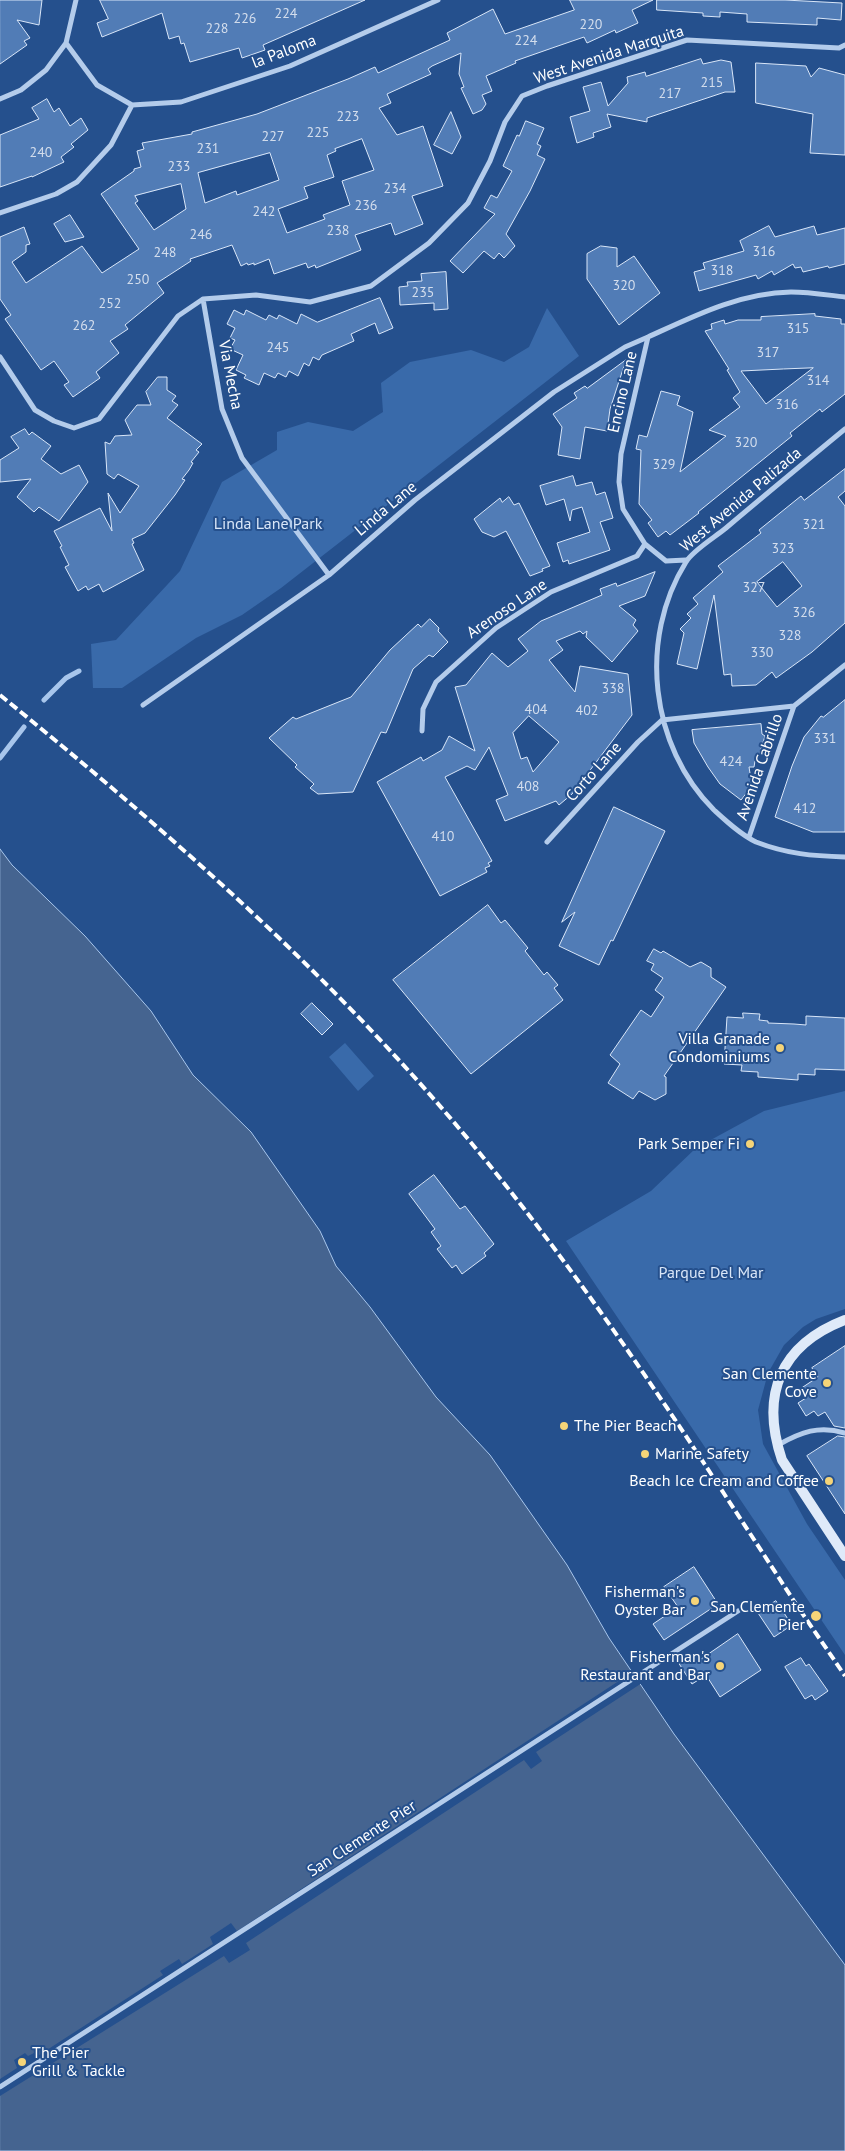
<!DOCTYPE html>
<html>
<head>
<meta charset="utf-8">
<style>
	body { margin:0 }
	canvas { display:block; background:#25508d }
</style>
</head>
<body>
<canvas width="845" height="2151"></canvas>
<script>
const g = document.querySelector('canvas').getContext('2d');
g.lineJoin = 'round';
function fill(path, color) {
  g.fillStyle = color;
  g.fill(path, 'evenodd');
}
function strokePath(path, color, width, dash) {
  g.strokeStyle = color;
  g.lineWidth = width;
  g.lineCap = dash ? 'butt' : 'round';
  g.setLineDash(dash || []);
  g.stroke(path);
}
function label(font, color, halo, rows, align = 'center') {
  g.font = font + ' "PT Sans",sans-serif';
  g.lineWidth = 4;
  g.setLineDash([]);
  g.textBaseline = 'middle';
  g.strokeStyle = halo;
  g.fillStyle = color;
  for (const [text, x, y, turn = 0] of rows) {
    g.save();
    g.translate(x, y);
    g.rotate((+turn || 0) * Math.PI / 180);
    g.textAlign = isNaN(turn) ? turn : align;
    if (halo) g.strokeText(text, 0, 0);
    g.fillText(text, 0, 0);
    g.restore();
  }
}
fill(new Path2D(`
	M547 308 579 356 281 588 242 615 196 638 122 688H93L91 644 116 640 180 571 222 482 277 450V432L308 422 353 431 383 412 381 383 410 362 471 350 504 362 529 347Z
	M345 1043 374 1076 358 1091 329 1057Z
	M845 1091V1309L816 1319 803 1327 784 1345 768 1373 758 1410 763 1444 807 1524 845 1580V1655L566 1241 651 1191 696 1148 764 1111Z`), '#396aaa');
const water = new Path2D(`
	M0 849 12 865 85 936 151 1011 193 1075 251 1132 320 1231 336 1266 370 1307 436 1397 490 1455 567 1565 609 1638 674 1734 845 1965V2151H0Z`);
fill(water, '#456490');
strokePath(water, '#a8c6ec', 1);
fill(new Path2D(`
	M634 1671 642 1683 536 1752 542 1761 531 1769 524 1760 246 1943 250 1950 229 1963 224 1956 0 2096V2079L17 2068 14 2060 25 2053 28 2056 34 2053 36 2057 163 1975 160 1971 179 1959 182 1964 213 1944 210 1937 231 1923 237 1931Z`), '#25508d');
strokePath(new Path2D(`
	M44 700 66 678 79 671
	M0 758 24 727`), '#a8c6ec', 5);
const building = new Path2D(`
	M0 0H42L39 25 17 20 30 38 24 41 27 45 0 64Z
	M100 0H365L263 45 265 50 242 58 239 48 190 62 184 43 181 44 179 36 169 39 162 13 102 37 97 23 108 19Z
	M570 0H653L632 10 638 23 616 33 615 30 587 43 584 37 555 47 515 61 516 63 486 76 492 91 482 95 486 104 482 110 473 114 461 88 464 87 459 74 461 53 432 66 428 69 431 74 387 94 391 103 379 108 397 135 423 126 443 186 412 196 423 224 395 235 391 223 355 235 361 250 316 268 315 265 308 268 306 263 274 274 269 259 254 265V263L248 265 247 263 241 266 232 245 190 259 191 261 157 283 164 293 125 325 128 329 110 341 119 353 96 372 100 378 73 397 64 385 69 382 54 361 41 370 5 319 11 315 0 299V237L24 227 30 244 26 245V252L12 262 26 283 82 246 102 273 139 249 101 194 134 171V169L141 167 137 151 144 149 142 143 192 134V132L257 114 348 79 375 67 378 73 450 40 447 33 493 9 505 34 574 10ZM362 139 374 170 342 181 350 205 323 215 325 219 287 233 278 209 308 198 304 187 334 177 327 155 336 151 335 149ZM270 153 279 180 237 195 236 191 205 203 198 173ZM181 184 186 209 154 230 135 203 138 201 135 196Z
	M657 0H785L842 3 841 20 817 18V25L747 22V14L720 12V17L703 16V13L657 10Z
	M701 59 703 64 721 60 731 62 735 92H725L647 118V122L607 114 611 127 593 133 594 137 577 143 570 117 590 111 583 87 601 82 608 106 628 83 627 77 645 72 646 76Z
	M756 63 806 66 811 77 819 68 845 75V155L810 153 813 114 756 103Z
	M47 99 54 112 59 108 70 126 81 118 88 130 71 144 74 147 61 157 64 162 32 177V176L0 187V135L39 119 32 108Z
	M451 112 461 137 452 154 434 145Z
	M526 121 544 128 537 144 541 146 537 155 545 159 530 191 506 234 515 246 504 258 499 253 494 259 484 251 463 273 450 261 495 214 484 208 491 195 497 198 512 171 503 166 517 135 519 136Z
	M70 215 84 237 65 242 54 224Z
	M769 226 775 237 814 226 817 235 845 228V264L829 268 828 266 803 272 801 267 795 268 793 264 774 275 772 271 758 279 756 275 699 291 694 272 705 269 703 263 744 251 740 241Z
	M601 246 617 248V267L634 256 660 293 619 325 587 279V254Z
	M446 272 448 309 434 310V303L400 305 399 287 408 286 407 282 422 281 421 274Z
	M380 298 393 328 379 334 375 323 351 334 354 341 322 355 319 360 313 357 309 366 304 363 298 376 289 371 286 377 278 373 275 378 264 373 259 385 244 378 246 375 236 370 243 355 230 349 235 340 230 338 235 328 227 324 234 310 244 315 246 310 266 320 269 315 277 319 279 315 297 324 301 314 317 322Z
	M815 314V316L841 319V324H845V394L822 412 820 409 790 433 792 436 698 512 699 513 670 535 666 531 658 537 648 523 652 520 639 504 641 450 636 449 639 435 647 437 661 391 680 396 677 405 693 412 680 472 726 436 709 430 740 407 733 398 740 392 727 370 729 369 705 331 712 329 711 324 724 320 725 324 738 320H761V317ZM813 368 766 404 741 371 783 369Z
	M626 360 610 409 607 431 585 427 580 459 558 455 562 427 553 414 577 398 574 393 585 386 587 388Z
	M158 377H167V390L176 396 172 401 178 405 167 418 202 444 196 450 199 452 191 462 193 463 189 470 182 479 185 480 175 495 145 533 132 539 134 543 132 544 144 570 103 592 99 584 88 590 86 586 78 591 65 567 69 565 60 547 62 546 54 531 100 508 112 531 108 493 120 513 139 486 118 474 114 479 107 474 105 442 110 444 115 436 132 435 125 420 137 405H151L146 392Z
	M25 429 29 435 32 432 51 446 41 459 61 474 79 465 88 482 59 521 39 507 34 512 17 497 31 479 0 482V460L19 448 11 437Z
	M845 469V491L838 497 845 506V623L812 652 776 678 772 672 756 685 732 686 731 674 724 675 714 595 697 669 677 664 684 633 680 629 691 618 687 614 698 604 693 598 723 572 718 566 761 533 759 530 801 496 804 500ZM783 562 802 586 777 607 757 582Z
	M573 476 576 486 592 482 596 495 605 492 613 518 600 522 610 550 569 564 568 560 563 562 557 543 590 532 582 507 572 510 570 521 564 499 546 505 540 486Z
	M509 497 514 505 519 503 550 566 542 569 543 571 530 576 506 531 494 537 482 532 474 519 500 498 502 502Z
	M655 572 645 596 619 606 636 620 633 625 638 631 612 662 586 637 587 631 583 634 580 631 556 641 563 650 549 660 575 692 580 666 628 674 632 715 572 794 559 805 556 801 505 821 496 800 508 795 489 747 475 770 467 766 445 777 492 861 488 863 490 866 485 868 487 872 440 896 377 782 421 757 423 761 442 750 449 736 475 751 455 687 466 685 492 653 508 667 528 651 518 639 541 621 602 595 600 589 616 583 617 586ZM529 716 559 742 533 772 527 757 521 759 513 733Z
	M430 619 439 628 438 631 448 642 433 657 429 655 413 669 386 733 381 732 353 792 318 794 310 788 314 784 295 767 297 765 269 738 293 717 296 719 351 697 390 650 418 624 421 627Z
	M845 700V832H813L775 817 792 766 804 737 821 716 823 717Z
	M761 724 762 734 765 736 757 762 755 761 754 767H749L752 786 741 800 720 784 708 767 694 743 692 730Z
	M614 807 665 831 613 941 611 940 599 965 559 946 575 912 562 922Z
	M488 905 501 923 505 920 528 948 525 951 544 975 547 972 558 985 554 988 563 1000 471 1074 393 980Z
	M654 949 661 953 663 951 690 967 701 962 711 968V977L726 987 664 1076 666 1077V1094L655 1100 639 1091 633 1099 608 1083 620 1064 610 1055 641 1010 651 1017 664 997 655 990 663 978 651 970 654 964 647 961Z
	M312 1003 333 1024 322 1035 301 1014Z
	M743 1013 760 1014 759 1020 768 1021V1023L794 1024 806 1025V1016L845 1018V1070L815 1069V1075L798 1074V1080L758 1077V1072L741 1071 742 1065 724 1064 727 1017 743 1018Z
	M434 1175 460 1209 465 1206 494 1244 484 1253 486 1256 462 1274 456 1265 452 1268 437 1249 441 1246 431 1232 435 1229 409 1194Z
	M845 1346V1428L834 1426 825 1412 818 1416 814 1411 806 1416 798 1403 806 1398 800 1389 818 1377 812 1368Z
	M838 1436 845 1437V1514L807 1456Z
	M694 1567 718 1604 664 1640 653 1624 678 1607 664 1587Z
	M776 1601 792 1625 774 1637 758 1613Z
	M738 1634 761 1670 720 1697 706 1675 692 1684 678 1662 690 1654 696 1662Z
	M801 1658 806 1666 809 1664 828 1691 815 1700 812 1695 805 1699 785 1667Z`);
fill(building, '#517cb6');
strokePath(building, '#d9e6f8', 1);
strokePath(new Path2D(`
	M0 99 21 90 46 70 66 43 76 0
	M132 105 181 102 290 66 438 0
	M0 213 56 194 77 182 111 145 132 105 97 85 66 43
	M203 299 222 409 242 458 329 575
	M0 357 35 410 54 421 74 428 99 419 178 316 203 299 256 295 310 302 371 286 429 243 468 203 490 161 505 122 522 96 547 86 687 40 839 48 845 45
	M845 429C805 462 765 495 726 528 715 537 692 551 686 562 638 639 650 746 714 810 726 821 741 835 756 842 787 854 813 856 845 857
	M686 560 666 561 645 544 623 509 619 482 621 454 648 337C694 316 739 293 791 292 809 292 827 295 845 297
	M143 705 329 575 415 500 554 392 625 347 648 337
	M662 720 794 706
	M422 731 423 709 436 682 496 628 551 592 637 556 645 544
	M749 837 794 706 845 665
	M547 842 638 742 662 720
	M778 1445C801 1432 819 1425 845 1433
	M0 2087 738 1611`), '#b4cceb', 5);
strokePath(new Path2D(`
	M845 1320C780 1345 760 1395 782 1460L845 1556`), '#dfeaf9', 10);
strokePath(new Path2D(`
	M0 695C161 826 317 962 452 1120 574 1263 677 1421 779 1578 800 1611 823 1643 845 1676`), '#fff', 4, [9, 4]);
for (const [x, y, r, color] of [
	[780,1048,5,"#f5d478"],
	[750,1144,5,"#f5d478"],
	[827,1383,5,"#f5d478"],
	[564,1426,5,"#f5d478"],
	[645,1454,5,"#f5d478"],
	[829,1481,5,"#f5d478"],
	[695,1601,5,"#f5d478"],
	[816,1616,6,"#f5d478"],
	[720,1666,5,"#f5d478"],
	[22,2062,5,"#f5d478"]
]) {
  const dot = new Path2D();
  dot.arc(x, y, r, 0, 2 * Math.PI);
  g.fillStyle = color;
  g.fill(dot);
  strokePath(dot, '#25508d', 2);
}
label('14px', '#d4deed', null, [
	["224",286,14],
	["226",245,19],
	["220",591,25],
	["228",217,29],
	["224",526,41],
	["215",712,83],
	["217",670,94],
	["223",348,117],
	["225",318,133],
	["227",273,137],
	["231",208,149],
	["240",41,153],
	["233",179,167],
	["234",395,189],
	["236",366,206],
	["242",264,212],
	["238",338,231],
	["246",201,235],
	["316",764,252],
	["248",165,253],
	["318",722,271],
	["250",138,280],
	["320",624,286],
	["235",423,293],
	["252",110,304],
	["262",84,326],
	["315",798,329],
	["245",278,348],
	["317",768,353],
	["314",818,381],
	["316",787,405],
	["320",746,443],
	["329",664,465],
	["321",814,525],
	["323",783,549],
	["327",754,588],
	["326",804,613],
	["328",790,636],
	["330",762,653],
	["338",613,689],
	["404",536,710],
	["402",587,711],
	["331",825,739],
	["424",731,762],
	["408",528,787],
	["412",805,809],
	["410",443,837]
]);
label('16px', '#fff', '#25508d', [
	["la Paloma",284,52,-21],
	["West Avenida Marquita",609,55,-18],
	["Via Mecha",230,375,79],
	["Encino Lane",623,392,-77],
	["West Avenida Palizada",741,500,-40],
	["Linda Lane",386,509,-40],
	["Arenoso Lane",507,609,-34],
	["Avenida Cabrillo",760,767,-71],
	["Corto Lane",594,772,-48],
	["San Clemente Pier",362,1839,-33]
]);
label('16px', '#d9e6f8', '#25508d', [
	["Linda Lane Park",268,524],
	["Parque Del Mar",711,1273]
]);
label('16px', '#fff', '#25508d', [
	["Villa Granade",770,1039],
	["Condominiums",770,1057],
	["Park Semper Fi",740,1144],
	["San Clemente",817,1374],
	["Cove",817,1392],
	["The Pier Beach",574,1426,"left"],
	["Marine Safety",655,1454,"left"],
	["Beach Ice Cream and Coffee",819,1481],
	["Fisherman's",685,1592],
	["Oyster Bar",685,1610],
	["San Clemente",805,1607],
	["Pier",805,1625],
	["Fisherman's",710,1657],
	["Restaurant and Bar",710,1675],
	["The Pier",32,2053,"left"],
	["Grill & Tackle",32,2071,"left"]
], 'right');
</script>
</body>
</html>
